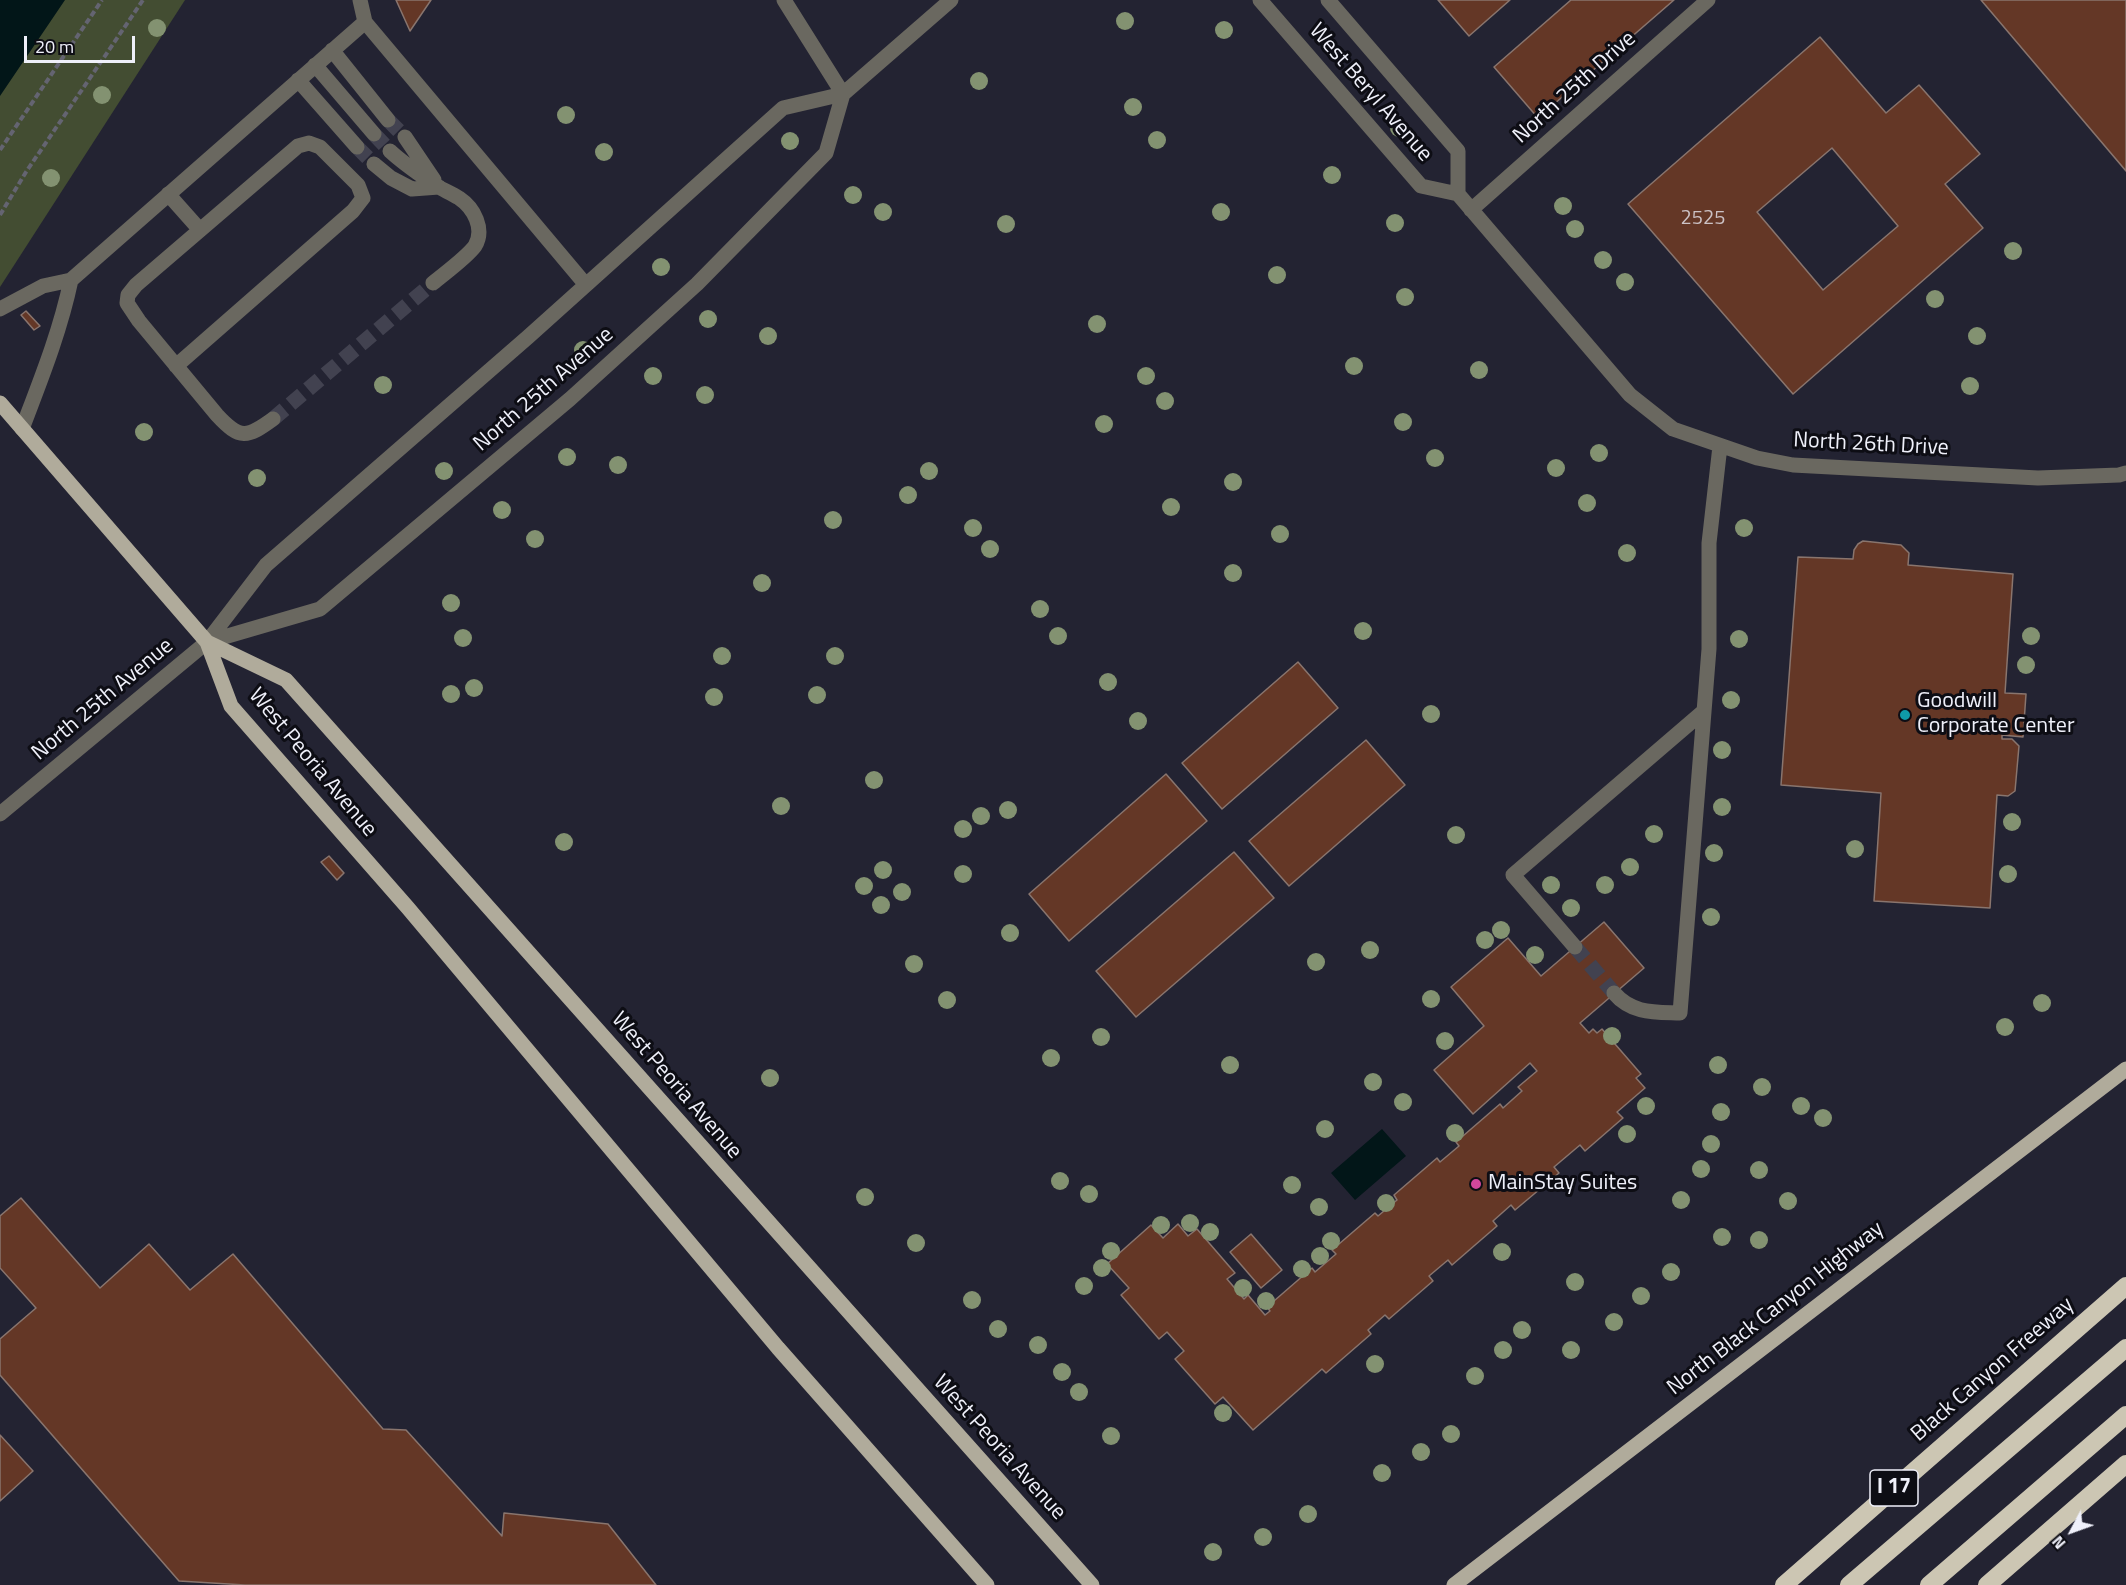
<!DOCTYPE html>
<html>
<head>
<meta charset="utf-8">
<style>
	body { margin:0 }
	#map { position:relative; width:2126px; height:1585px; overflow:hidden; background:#232332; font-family:"Titillium Web",sans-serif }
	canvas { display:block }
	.north { position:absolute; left:2042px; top:1501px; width:60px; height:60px; -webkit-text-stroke:4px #0d0d14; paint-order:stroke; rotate:229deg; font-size:16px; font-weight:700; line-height:24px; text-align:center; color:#eff0fa }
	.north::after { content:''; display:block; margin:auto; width:21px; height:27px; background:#eff0fa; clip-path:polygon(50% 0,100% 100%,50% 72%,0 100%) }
	.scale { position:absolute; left:24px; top:36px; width:111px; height:27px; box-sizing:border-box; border:3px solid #eff0fa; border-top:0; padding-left:8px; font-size:18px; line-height:21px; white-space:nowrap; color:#eff0fa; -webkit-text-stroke:4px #0d0d14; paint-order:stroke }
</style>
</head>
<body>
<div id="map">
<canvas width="2126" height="1585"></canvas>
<div class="north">N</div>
<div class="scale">20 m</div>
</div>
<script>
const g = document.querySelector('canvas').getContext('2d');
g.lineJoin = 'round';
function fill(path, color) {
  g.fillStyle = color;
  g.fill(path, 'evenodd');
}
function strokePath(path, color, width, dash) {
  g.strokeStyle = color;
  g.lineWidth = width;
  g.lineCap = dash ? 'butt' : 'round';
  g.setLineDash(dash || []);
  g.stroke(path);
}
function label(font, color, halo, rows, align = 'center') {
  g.font = font + ' "Titillium Web",sans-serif';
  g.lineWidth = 6;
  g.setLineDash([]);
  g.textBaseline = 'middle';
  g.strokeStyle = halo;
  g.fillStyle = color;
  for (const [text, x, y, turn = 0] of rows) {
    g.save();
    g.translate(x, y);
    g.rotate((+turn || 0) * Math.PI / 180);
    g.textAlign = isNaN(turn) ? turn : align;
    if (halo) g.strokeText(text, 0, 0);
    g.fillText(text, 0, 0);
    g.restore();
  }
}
fill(new Path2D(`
	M0 0H185L0 287Z`), '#434d32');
fill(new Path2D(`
	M0 0H65L0 96Z
	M1382 1129 1406 1156 1355 1200 1331 1173Z`), '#021618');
const building = new Path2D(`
	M396 0H431L410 31Z
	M1438 0H1510L1469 36Z
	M1571 0H1674L1538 118 1494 67Z
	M1981 0H2126V171Z
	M1820 37 1886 113 1919 85 1980 154 1945 184 1983 228 1793 394 1628 204ZM1832 148 1898 226 1823 290 1757 212Z
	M26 311 40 326 34 330 21 315Z
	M1863 541 1901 545 1909 553 1908 565 2013 574 2005 693 2026 694 2023 737 2002 735V739H2012L2019 746 2015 791 2008 796 1997 795 1990 908 1874 901 1881 793 1781 785 1798 557 1853 559 1854 550 1858 544Z
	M1298 662 1338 708 1222 809 1182 763Z
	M1366 740 1405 785 1289 886 1249 841Z
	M1166 774 1207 821 1069 941 1029 894Z
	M1234 852 1274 898 1136 1017 1096 971Z
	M329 856 344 873 337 880 321 862Z
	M1604 922 1644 968 1580 1023 1589 1033 1593 1029 1597 1033 1602 1029 1641 1074 1636 1078 1645 1088 1617 1112 1623 1118 1585 1151 1580 1145 1554 1167 1559 1173 1515 1210 1511 1205 1493 1221 1497 1226 1452 1265 1448 1260 1429 1276 1433 1281 1389 1319 1385 1315 1368 1330 1371 1334 1326 1373 1322 1369 1253 1430 1223 1397 1215 1404 1175 1359 1184 1351 1167 1332 1159 1339 1121 1295 1129 1288 1107 1264 1151 1225 1163 1238 1178 1224 1188 1236 1197 1229 1235 1273 1227 1279 1244 1299 1248 1295 1265 1315 1270 1311 1267 1307 1312 1268 1315 1272 1336 1254 1332 1250 1375 1213 1378 1216 1397 1200 1394 1195 1437 1158 1440 1162 1459 1146 1456 1142 1500 1104 1503 1108 1522 1091 1518 1087 1537 1071 1530 1063 1473 1114 1434 1070 1484 1026 1451 987 1508 938 1541 976Z
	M21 1198 100 1288 149 1244 190 1290 233 1254 383 1429 406 1430 502 1536 504 1513 608 1524 656 1585H245L179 1581 0 1375V1339L36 1308 0 1268V1216Z
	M1251 1234 1282 1270 1261 1288 1230 1252Z
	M0 1435 33 1471 0 1501Z`);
fill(building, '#643726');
strokePath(building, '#89756e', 1.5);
strokePath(new Path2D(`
	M388 120 405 137
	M374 134 390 151
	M357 147 374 164
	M273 419 433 283
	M1575 947 1614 993`), '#424250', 15, [15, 8]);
strokePath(new Path2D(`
	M0 150 102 0
	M0 215 26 172 143 0`), '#646471', 4, [6, 3]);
strokePath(new Path2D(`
	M784 0 843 94
	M1260 0 1421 186 1458 194 1630 395 1673 429 1757 458 1793 465 2038 478 2119 475 2126 473
	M1328 0 1458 151V194
	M365 22 586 285
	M332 50 388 120
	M315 65 374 134
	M298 80 357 147
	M405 137 434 180
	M390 151C404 164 419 174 435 185 443 190 451 193 459 198 474 208 485 229 475 246 466 258 445 273 433 283
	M374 164 391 178 412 189 439 187
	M168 194 200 230
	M1471 210 1708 0
	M0 309 43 286 71 280 365 22 360 0
	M176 366 353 211 363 198 358 185 320 147 309 143 298 146 136 285 128 295 127 303 139 321 217 415C240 440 247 438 273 419
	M22 429C41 379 60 332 71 280
	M207 642 320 609 570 399 697 284 826 153 843 94
	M0 814 207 642 266 565 528 337 783 108 843 94 951 0
	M1575 947 1513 875 1704 711
	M1614 993C1632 1014 1655 1012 1680 1013L1709 649V543L1720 446`), '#6a6860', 15);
strokePath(new Path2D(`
	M0 403 207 642 231 706 408 908 778 1348 987 1585
	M207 642 286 680 1092 1585
	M1454 1585 2126 1069`), '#b0ab9b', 15);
strokePath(new Path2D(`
	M1784 1585 2126 1286
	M1849 1585 2126 1348
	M1929 1585 2126 1415
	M1987 1585 2126 1464`), '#ccc6b3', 18);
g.fillStyle = '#839271';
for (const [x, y] of [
	[1125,21],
	[157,28],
	[1224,30],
	[979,81],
	[102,95],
	[1133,107],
	[566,115],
	[1399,128],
	[1157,140],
	[790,141],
	[604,152],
	[1332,175],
	[51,178],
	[853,195],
	[1563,206],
	[883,212],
	[1221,212],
	[1395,223],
	[1006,224],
	[1575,229],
	[2013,251],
	[1603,260],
	[661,267],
	[1277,275],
	[1625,282],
	[1405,297],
	[1935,299],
	[708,319],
	[1097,324],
	[768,336],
	[1977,336],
	[583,350],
	[1354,366],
	[1479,370],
	[653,376],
	[1146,376],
	[383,385],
	[1970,386],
	[705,395],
	[1165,401],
	[1403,422],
	[1104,424],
	[144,432],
	[1599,453],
	[567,457],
	[1435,458],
	[618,465],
	[1556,468],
	[444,471],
	[929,471],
	[257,478],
	[1233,482],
	[908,495],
	[1587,503],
	[1171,507],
	[502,510],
	[833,520],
	[973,528],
	[1744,528],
	[1280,534],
	[535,539],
	[990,549],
	[1627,553],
	[1233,573],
	[762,583],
	[451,603],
	[1040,609],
	[1363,631],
	[1058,636],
	[2031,636],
	[463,638],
	[1739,639],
	[722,656],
	[835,656],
	[2026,665],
	[1108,682],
	[474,688],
	[451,694],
	[817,695],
	[714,697],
	[1731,700],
	[1431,714],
	[1138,721],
	[1722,750],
	[874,780],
	[781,806],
	[1722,807],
	[1008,810],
	[981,816],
	[2012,822],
	[963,829],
	[1654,834],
	[1456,835],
	[564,842],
	[1855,849],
	[1714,853],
	[1630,867],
	[883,870],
	[963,874],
	[2008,874],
	[1551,885],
	[1605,885],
	[864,886],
	[902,892],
	[881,905],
	[1571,908],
	[1711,917],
	[1501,930],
	[1010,933],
	[1485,940],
	[1370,950],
	[1535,955],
	[1316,962],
	[914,964],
	[1431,999],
	[947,1000],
	[2042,1003],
	[2005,1027],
	[1612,1036],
	[1101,1037],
	[1445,1041],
	[1051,1058],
	[1230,1065],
	[1718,1065],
	[770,1078],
	[1373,1082],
	[1762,1087],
	[1403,1102],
	[1646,1106],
	[1801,1106],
	[1721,1112],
	[1823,1118],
	[1325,1129],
	[1455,1133],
	[1627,1134],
	[1711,1144],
	[1701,1169],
	[1759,1170],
	[1060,1181],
	[1292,1185],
	[1089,1194],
	[865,1197],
	[1681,1200],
	[1788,1201],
	[1386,1203],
	[1319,1207],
	[1190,1223],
	[1161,1225],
	[1210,1232],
	[1722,1237],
	[1759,1240],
	[1331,1241],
	[916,1243],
	[1111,1251],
	[1502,1252],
	[1320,1256],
	[1102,1268],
	[1302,1269],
	[1671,1272],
	[1575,1282],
	[1084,1286],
	[1243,1288],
	[1641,1296],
	[972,1300],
	[1266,1301],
	[1614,1322],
	[998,1329],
	[1522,1330],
	[1038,1345],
	[1503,1350],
	[1571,1350],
	[1375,1364],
	[1062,1372],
	[1475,1376],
	[1079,1392],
	[1223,1413],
	[1451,1434],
	[1111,1436],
	[1421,1452],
	[1382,1473],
	[1308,1514],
	[1263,1537],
	[1213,1552]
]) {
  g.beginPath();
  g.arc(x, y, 9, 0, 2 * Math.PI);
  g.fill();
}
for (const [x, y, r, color] of [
	[1905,715,6,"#0f9aa8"],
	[1476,1184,6,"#d1479c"]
]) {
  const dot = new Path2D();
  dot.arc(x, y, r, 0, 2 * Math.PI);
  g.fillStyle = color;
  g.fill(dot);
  strokePath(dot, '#0d0d14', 2);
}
label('20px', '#ccc2c5', null, [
	["2525",1703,219]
]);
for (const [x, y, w] of [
	[1894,1488,48]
]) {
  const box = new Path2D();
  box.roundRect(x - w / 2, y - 18, w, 36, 4.5);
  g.fillStyle = '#0d0d14';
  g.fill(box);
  strokePath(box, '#eff0fa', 1.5);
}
label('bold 21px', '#eff0fa', null, [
	["I 17",1894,1488]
]);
label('22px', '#eff0fa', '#0d0d14', [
	["North 25th Drive",1575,88,-42],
	["West Beryl Avenue",1370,93,49],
	["North 25th Avenue",544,390,-41],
	["North 26th Drive",1871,445,3],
	["North 25th Avenue",103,700,-40],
	["West Peoria Avenue",312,763,50],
	["West Peoria Avenue",676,1086,49],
	["North Black Canyon Highway",1776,1309,-38],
	["Black Canyon Freeway",1993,1370,-41],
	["West Peoria Avenue",999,1448,48]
]);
label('22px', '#eff0fa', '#0d0d14', [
	["Goodwill",1917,702],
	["Corporate Center",1917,727],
	["MainStay Suites",1488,1184]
], 'left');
</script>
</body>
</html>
